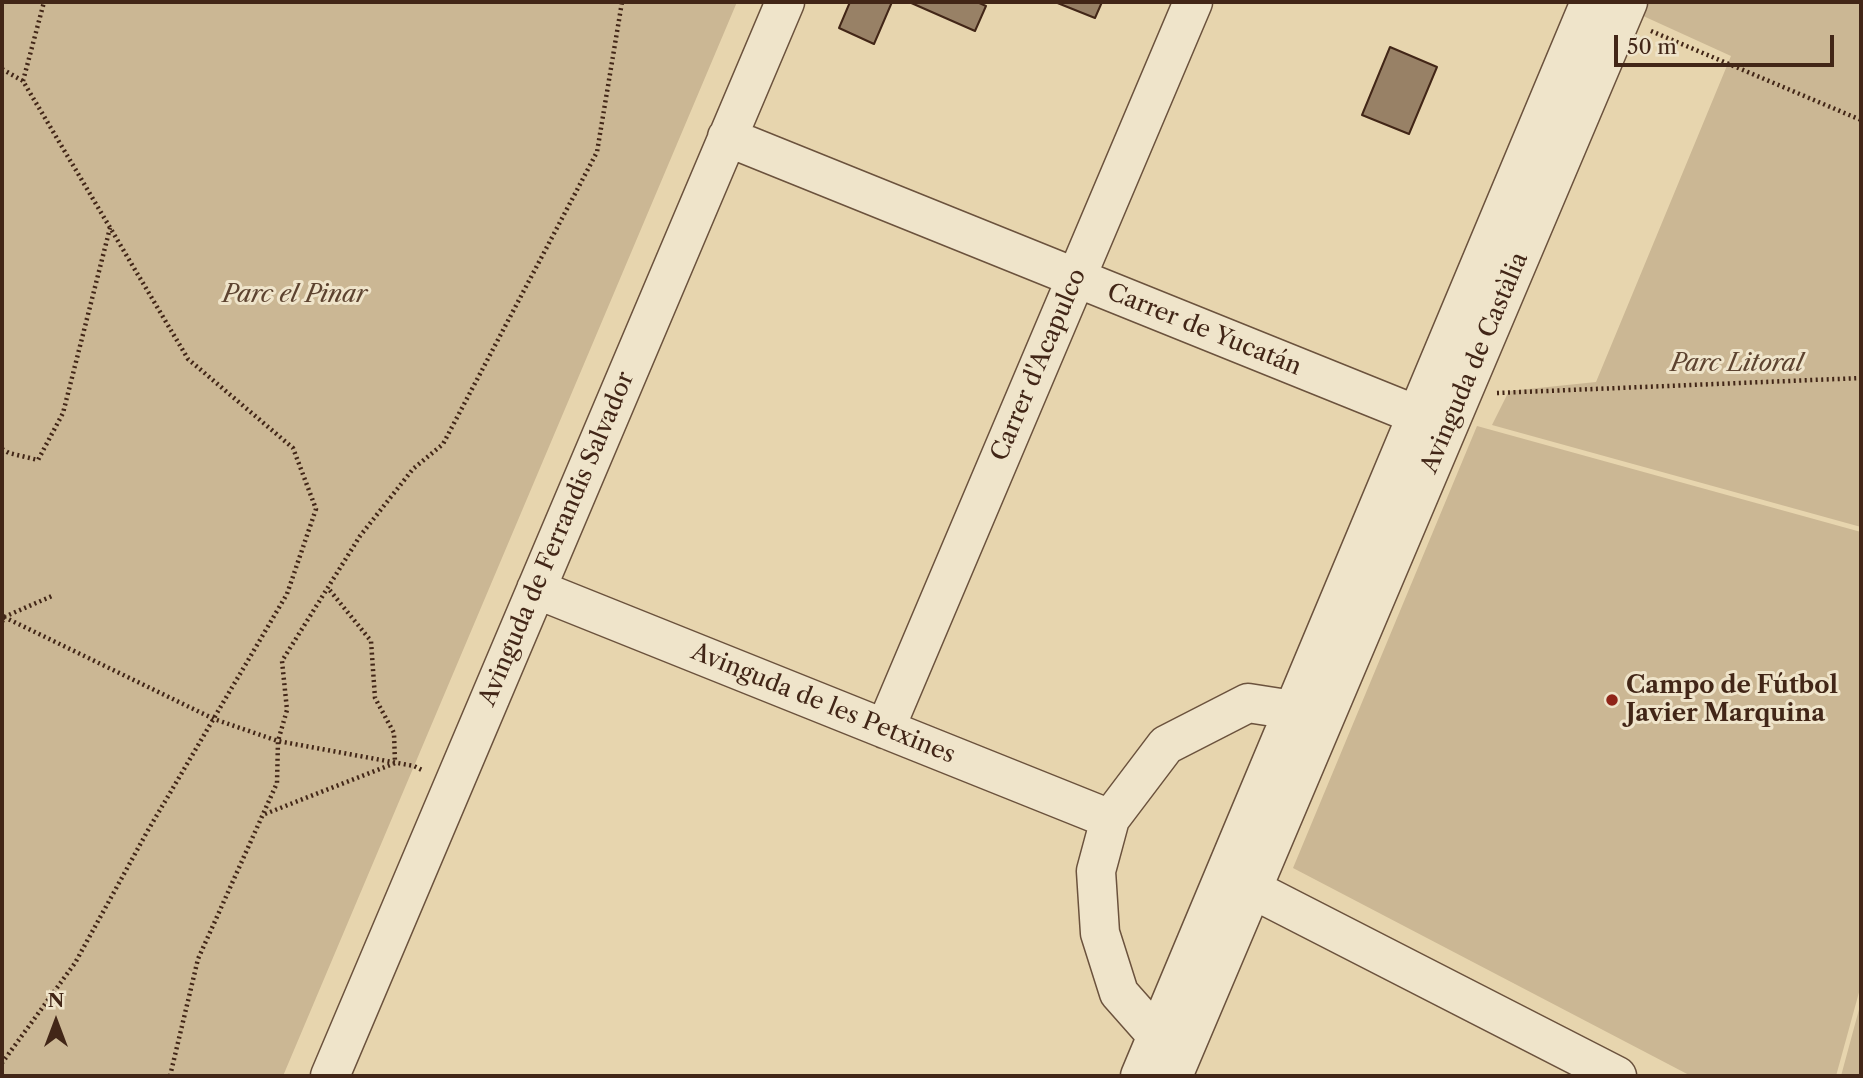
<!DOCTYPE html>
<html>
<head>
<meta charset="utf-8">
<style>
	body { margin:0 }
	#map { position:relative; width:1863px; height:1078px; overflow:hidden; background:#e7d5ae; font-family:"Libre Caslon Text",serif }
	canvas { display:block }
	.frame { position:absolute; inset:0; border:4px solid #422617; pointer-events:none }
	.north { position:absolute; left:21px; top:987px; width:70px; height:70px; -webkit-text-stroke:5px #efe4ca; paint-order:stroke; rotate:0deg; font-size:19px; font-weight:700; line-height:28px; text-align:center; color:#422617 }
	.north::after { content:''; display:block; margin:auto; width:24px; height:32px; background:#422617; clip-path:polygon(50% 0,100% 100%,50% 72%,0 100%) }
	.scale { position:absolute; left:1614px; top:35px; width:220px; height:32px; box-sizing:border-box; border:4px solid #422617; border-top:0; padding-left:9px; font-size:21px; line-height:24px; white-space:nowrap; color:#422617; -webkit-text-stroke:5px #efe4ca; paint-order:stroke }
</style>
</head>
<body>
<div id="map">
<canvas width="1863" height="1078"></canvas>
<div class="frame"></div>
<div class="north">N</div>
<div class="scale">50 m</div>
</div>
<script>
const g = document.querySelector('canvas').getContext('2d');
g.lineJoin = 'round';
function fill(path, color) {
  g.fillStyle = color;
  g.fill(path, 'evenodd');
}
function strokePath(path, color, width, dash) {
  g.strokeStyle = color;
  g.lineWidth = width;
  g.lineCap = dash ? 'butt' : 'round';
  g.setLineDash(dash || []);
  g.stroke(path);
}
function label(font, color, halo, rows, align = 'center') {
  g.font = font + ' "Libre Caslon Text",serif';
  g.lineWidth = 6;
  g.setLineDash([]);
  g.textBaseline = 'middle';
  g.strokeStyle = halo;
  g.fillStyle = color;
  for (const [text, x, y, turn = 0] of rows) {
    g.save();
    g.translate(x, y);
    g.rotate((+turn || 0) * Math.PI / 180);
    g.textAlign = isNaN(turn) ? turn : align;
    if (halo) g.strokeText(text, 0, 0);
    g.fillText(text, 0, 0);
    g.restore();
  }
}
fill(new Path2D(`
	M2 2H737L283 1076H2Z
	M1648 2H1861V527L1492 425 1509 391 1596 382 1731 56 1641 15Z
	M1477 426 1861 532V985L1836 1076H1691L1293 868Z
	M1861 1002V1076H1841Z`), '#cbb794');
const building = new Path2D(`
	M850 2H892L874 44 839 28Z
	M909 2H977L986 6 975 31Z
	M1055 2H1102L1095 18Z
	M1390 47 1437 67 1409 134 1362 115Z`);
fill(building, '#988166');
strokePath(building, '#422617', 2);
const minor = new Path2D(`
	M727 137 1439 424
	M536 589 1110 819
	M885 729 1193 2
	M1252 889 1617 1076
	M1175 1046 1157 1036 1119 993 1100 933 1096 871 1110 819 1166 745 1248 703 1293 710 1317 721
	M330 1076 785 2
	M1140 1076 1590 2
	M1173 1076 1628 2`);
strokePath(minor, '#6b523d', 41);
strokePath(new Path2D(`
	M1651 31 1861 120
	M2 69 23 81 188 359 293 448 316 509 287 594 147 832 75 963 2 1063
	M23 81 44 2
	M1497 393 1861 378
	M2 449 9 453 38 460 63 413 110 228
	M4 617 214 719 278 741 414 766 424 771
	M2 622 4 617 52 596
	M265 814 395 763 394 733 375 698 371 641 328 588
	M170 1076 198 959 277 783 278 741 287 710 282 661 360 536 413 469 443 444 597 152 622 2`), '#422617', 4.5, [2, 3.5]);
strokePath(minor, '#efe4ca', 38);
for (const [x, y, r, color] of [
	[1612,700,7,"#8f2418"]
]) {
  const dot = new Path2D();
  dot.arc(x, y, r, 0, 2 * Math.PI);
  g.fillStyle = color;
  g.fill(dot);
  strokePath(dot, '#efe4ca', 2.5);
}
label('italic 24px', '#5d4330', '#efe4ca', [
	["Parc el Pinar",295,295],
	["Parc Litoral",1737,364]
]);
label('24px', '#422617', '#efe4ca', [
	["Carrer de Yucatán",1204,330,22],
	["Avinguda de Castàlia",1475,363,-67],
	["Carrer d'Acapulco",1039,365,-67],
	["Avinguda de Ferrandis Salvador",557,539,-67],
	["Avinguda de les Petxines",823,704,22]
]);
label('bold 24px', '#422617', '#efe4ca', [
	["Campo de Fútbol",1626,686],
	["Javier Marquina",1626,714]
], 'left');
</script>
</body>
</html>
